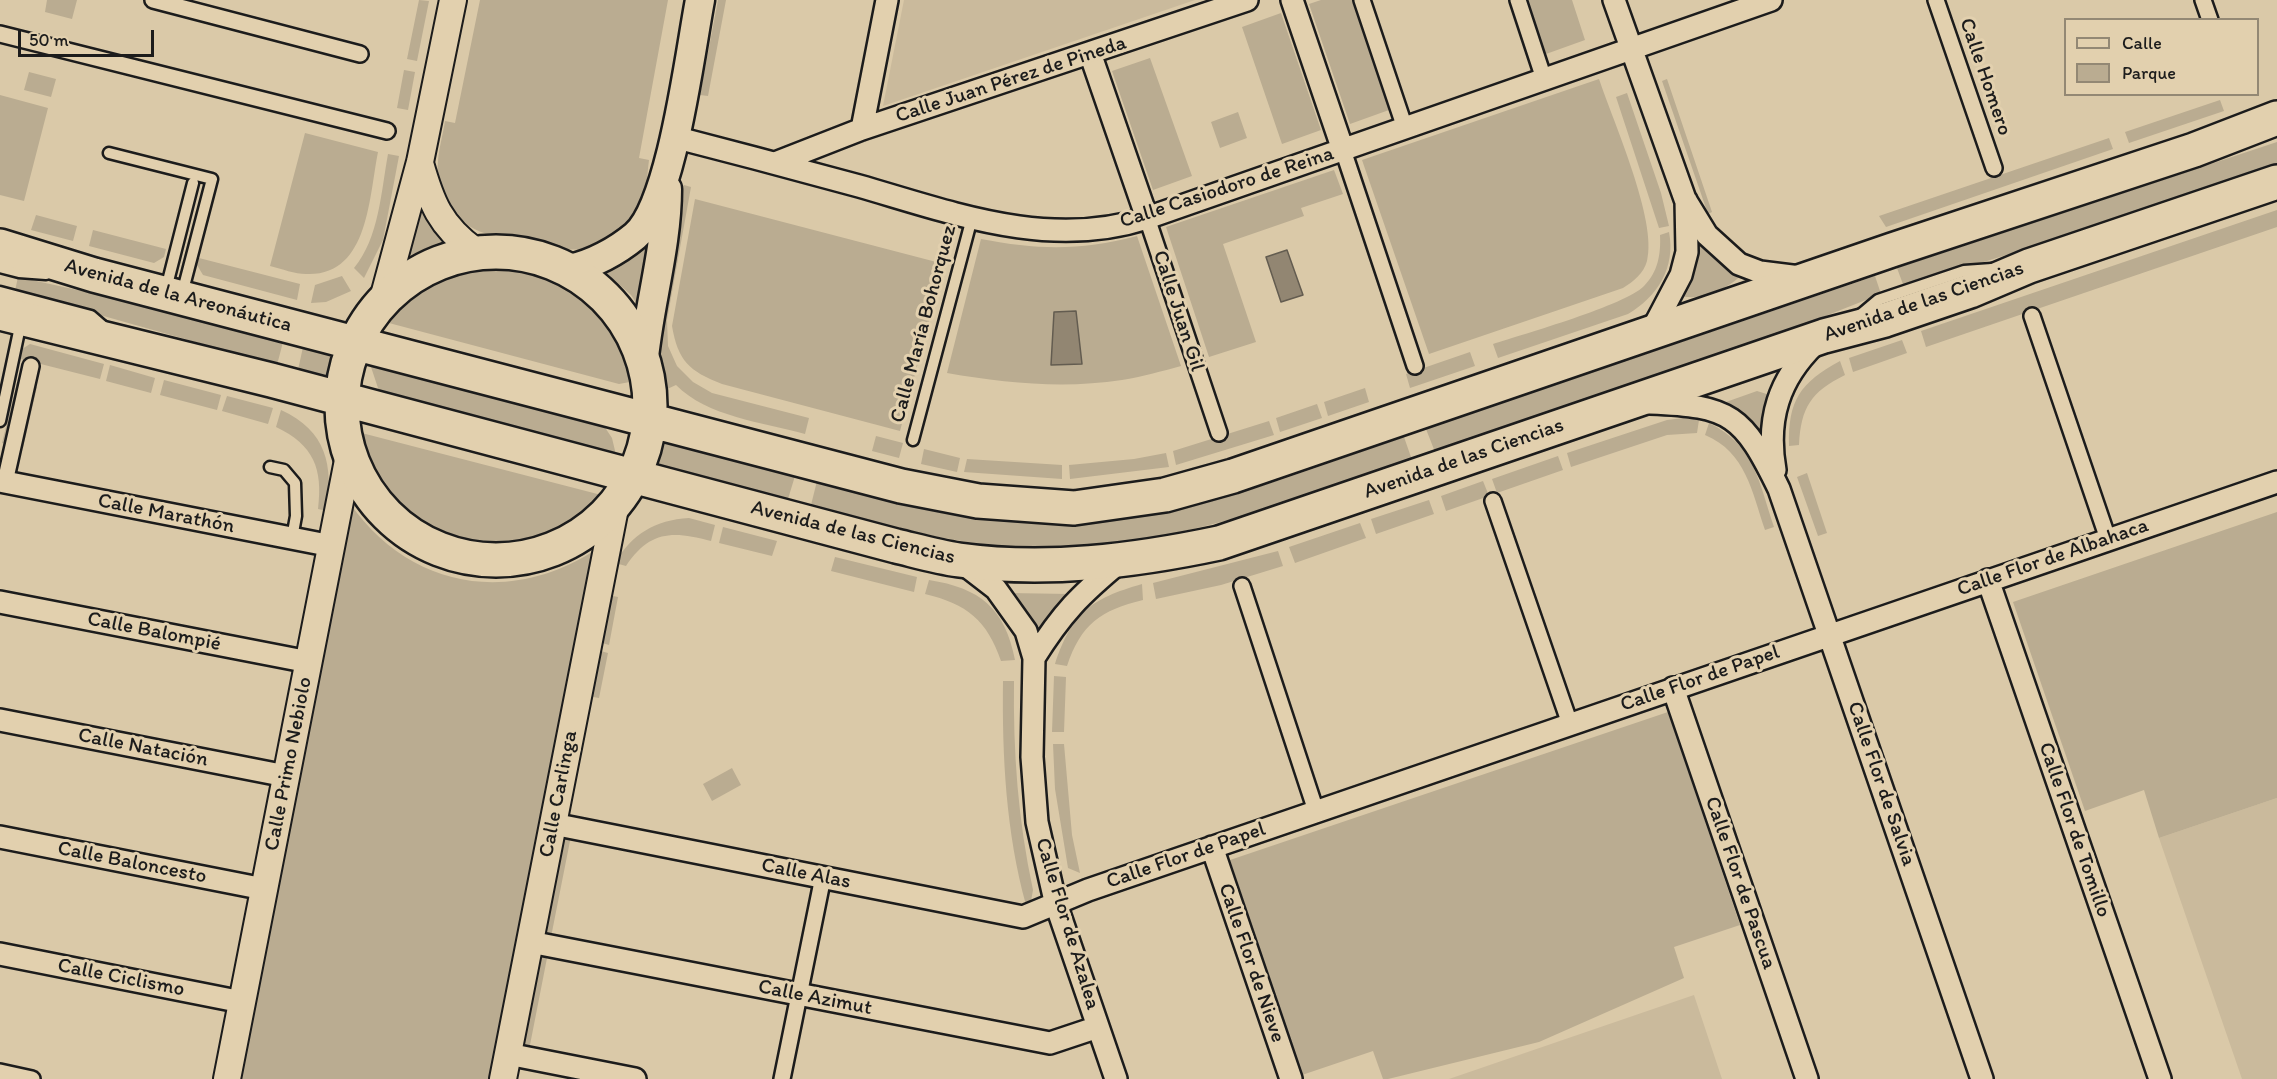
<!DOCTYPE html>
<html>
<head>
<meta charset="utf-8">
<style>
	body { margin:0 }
	#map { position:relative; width:2277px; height:1079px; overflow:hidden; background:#dac9a8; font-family:Itim,sans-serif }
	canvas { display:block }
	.legend { position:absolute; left:2064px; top:18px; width:195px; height:78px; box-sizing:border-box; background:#e2d0ae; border:2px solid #938874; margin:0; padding:8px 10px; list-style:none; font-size:18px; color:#1c1c1c }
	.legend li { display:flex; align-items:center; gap:12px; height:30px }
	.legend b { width:30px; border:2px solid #938874 }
	.scale { position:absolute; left:18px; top:30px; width:136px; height:27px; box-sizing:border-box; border:3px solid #1c1c1c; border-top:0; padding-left:8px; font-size:18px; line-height:21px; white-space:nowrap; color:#1c1c1c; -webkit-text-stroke:4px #e2d0ae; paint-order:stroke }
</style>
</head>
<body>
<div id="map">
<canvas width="2277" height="1079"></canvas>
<ul class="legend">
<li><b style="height:8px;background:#e2d0ae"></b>Calle</li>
<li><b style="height:16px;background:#baac91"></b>Parque</li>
</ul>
<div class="scale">50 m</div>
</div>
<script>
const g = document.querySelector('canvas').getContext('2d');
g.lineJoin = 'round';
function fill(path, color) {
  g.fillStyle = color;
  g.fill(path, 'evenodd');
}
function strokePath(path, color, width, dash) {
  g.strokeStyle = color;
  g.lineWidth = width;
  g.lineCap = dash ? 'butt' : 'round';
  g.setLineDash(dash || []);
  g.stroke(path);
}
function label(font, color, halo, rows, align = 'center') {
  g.font = font + ' Itim,sans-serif';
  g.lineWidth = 6;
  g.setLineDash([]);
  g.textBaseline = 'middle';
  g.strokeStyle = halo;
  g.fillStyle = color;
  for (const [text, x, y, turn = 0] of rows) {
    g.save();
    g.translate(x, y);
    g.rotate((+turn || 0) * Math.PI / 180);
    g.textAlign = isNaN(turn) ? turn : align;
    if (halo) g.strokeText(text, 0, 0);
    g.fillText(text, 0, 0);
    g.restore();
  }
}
fill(new Path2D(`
	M904 0H1195L883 106Z
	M2277 798V1079H2242L2159 838Z
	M1694 995 1722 1079H1449Z`), '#caba9c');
fill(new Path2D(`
	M47 0H77L72 19 45 12Z
	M419 0 429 1 417 61 407 59Z
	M480 0H668L639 158 649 160C647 175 647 195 639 209 623 237 596 253 564 249 552 247 540 241 528 239 516 237 504 238 492 235 458 229 434 195 438 161 439 148 443 134 445 121L455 123Z
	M718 0H726L708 96 700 95Z
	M1321 0H1352L1389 110 1350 124 1309 4Z
	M1527 0H1572L1585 40 1546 54Z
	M1281 13 1321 130 1282 144 1242 27Z
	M1150 58 1192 176 1153 190 1112 71Z
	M404 70 415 72 408 110 397 108Z
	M29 72 56 79 51 97 24 90Z
	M1599 79C1613 121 1658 221 1647 261 1644 273 1633 282 1623 288L1429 354 1362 160Z
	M1667 79 1712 212 1708 214 1662 81Z
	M1627 93 1661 193 1669 226 1659 228 1616 97Z
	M0 95 48 108 24 201 0 195Z
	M2220 100 2224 111 2129 143 2125 132Z
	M1238 112 1247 138 1220 148 1211 122Z
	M305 133 378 152C369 196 369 277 306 274 295 274 282 269 270 266Z
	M2109 138 2113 149 1886 227 1879 216Z
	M2277 142V165L2089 229 1904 287 1897 268Z
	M388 154 399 156 383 240 364 278 354 268C379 238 381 192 388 154Z
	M1334 170 1343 194 1301 208 1304 216 1223 244 1256 342 1209 357 1166 227Z
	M684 185 691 187 667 320 668 346 677 366 693 382 712 393 809 418 805 434C762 422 708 417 676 385L665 390 651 359 661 356 658 321Z
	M414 195 445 240 404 258Z
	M695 199 944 264 900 431 722 384C689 371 678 361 672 326Z
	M2277 210V227L1926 347 1921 331Z
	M36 215 77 226 73 241 31 230Z
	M93 230 166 249 164 257 154 263 89 246Z
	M653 231 639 307 631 295 602 269Z
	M1669 232C1676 268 1657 297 1628 314L1498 358 1493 344C1524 334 1626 305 1644 286 1658 272 1661 254 1660 235Z
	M1692 234 1743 273C1731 288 1697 303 1679 295Z
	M1137 236 1181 366C1162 371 1142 377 1122 380 1063 389 1005 383 947 373L981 239C1038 250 1080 251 1137 236Z
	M199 258 300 284 297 300 203 275 197 265Z
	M504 266C520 270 539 272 554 278 596 296 625 338 635 381L619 384 389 323 385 320C423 277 450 273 504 266Z
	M342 276 351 291 326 302 311 303 315 285Z
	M1875 276 1881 294 1780 334 1435 452 1426 429Z
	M18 277 132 302 283 342 277 365 15 291Z
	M1902 340 1907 353 1853 372 1849 358Z
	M30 344 104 364 100 379 21 359 22 349Z
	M303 347 346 358 342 380 298 370Z
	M1470 352 1475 366 1410 388 1406 374Z
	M1840 361 1845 375C1811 392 1801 407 1799 445L1789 446C1788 400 1800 383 1840 361Z
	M110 365 155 378 151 393 106 381Z
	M374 365 604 426 612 438 616 455 380 394 371 367Z
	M164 380 221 395 217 410 160 395Z
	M17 382 37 387 23 448 2 443Z
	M1365 388 1369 402 1328 416 1324 402Z
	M1757 391 1773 396 1767 441 1724 406 1726 402Z
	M227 396 273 408 268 424 222 411Z
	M1317 404 1322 418 1280 432 1276 418Z
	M281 410C327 431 333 465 327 511L318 509C323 469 314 445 276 427Z
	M1683 418 1699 420 1697 433 1667 435 1571 467 1567 453 1667 420Z
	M1269 421 1274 435 1176 465 1173 451Z
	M1709 423C1755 445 1759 483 1774 527L1765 530C1752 492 1746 452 1705 435Z
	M354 431 609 497C589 516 570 534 543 544 488 566 424 543 386 501 368 482 361 455 354 431Z
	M876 436 903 443 899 458 872 451Z
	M1404 437 1412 460C1282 504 1155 555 1015 547 945 543 878 523 811 505L817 481C872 496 928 514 985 519 1045 525 1107 524 1166 512 1247 495 1326 463 1404 437Z
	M652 438 795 476 788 499 644 466Z
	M924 449 960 458 957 472 921 464Z
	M1166 453 1169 467 1070 479 1069 465 1134 459Z
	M1558 456 1563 470 1497 493 1492 479Z
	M967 459 1062 465V479L964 472Z
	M1807 473 1827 533 1818 536 1797 477Z
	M1483 481 1489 496 1446 511 1441 496Z
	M1429 500 1434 514 1376 534 1371 519Z
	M349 502C409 589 510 606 597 549L493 1079H236Z
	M2277 512V798L2159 838 2144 790 2085 811 2013 602Z
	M689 518 715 525 711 541C673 531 650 530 626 566L615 563C632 534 655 520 689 518Z
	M1360 523 1366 538 1295 563 1289 547Z
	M723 527 777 541 772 556 719 543Z
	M1278 551 1283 566 1221 585 1156 599 1153 583Z
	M835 557 917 577 914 592 831 571Z
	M929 580C980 588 1005 608 1015 660L1001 661C987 620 967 604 925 594Z
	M1142 584 1143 600C1101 610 1081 624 1067 666L1055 664C1072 613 1090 599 1142 584Z
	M1008 593 1070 594 1036 648Z
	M608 595 618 597 609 645 599 642Z
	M597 650 608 653 599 698 588 696Z
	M1054 676 1066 677 1064 732H1052Z
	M1003 681H1014C1013 752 1018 820 1033 890L1031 901 1026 905C1006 832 1002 757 1003 681Z
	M1668 712 1740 925 1674 947 1684 978 1539 1042 1388 1079H1383L1373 1051 1302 1075 1230 860Z
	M1053 744H1064L1072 835 1080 873 1068 868 1055 789Z
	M732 768 741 785 712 801 703 784Z
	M571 836 551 937 546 935 542 929 559 842 565 837Z
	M548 953 529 1050 523 1048 520 1042 536 959Z`), '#baac91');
const water = new Path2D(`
	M1287 250 1303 295 1281 302 1266 257Z
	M1076 311 1082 364 1051 365 1054 312Z`);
fill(water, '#928672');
strokePath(water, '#635c50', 1.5);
const service = new Path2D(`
	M109 153 212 179 182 294
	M0 267 19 272 46 274
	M166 289 193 183
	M0 292 91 316 106 329
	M1859 316 1878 300 1964 271 1992 269
	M0 421 21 322
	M913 440 972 218
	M270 467 284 470 295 483 296 516 292 538`);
const pedestrian = new Path2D(`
	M153 0 360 54
	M1362 0 1405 128
	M1518 0 1544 79
	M1936 0 1994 168
	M2203 0 2210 20
	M0 34 387 131
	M1343 150 1415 366
	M1147 218 1219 433
	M2032 316 2108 539
	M5 482 31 366
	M1493 501 1570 724
	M1242 586 1316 811
	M0 1072 32 1079
	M782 1079 823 877`);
const minor = new Path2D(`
	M1292 0 1343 150
	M1614 0 1685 199 1707 235 1739 264 1760 272 1800 277
	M1090 53 1147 218
	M862 129 887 0
	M674 137C736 153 797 169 859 186 953 213 1049 250 1147 218L1771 0
	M775 163 862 129 1247 0
	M1650 334 1681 275 1687 252 1686 200
	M1650 403C1731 406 1743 415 1779 489L1982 1079
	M1775 470C1766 419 1779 379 1815 344
	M0 481 332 546
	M961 562 996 589 1026 631 1034 658 1032 757 1037 822 1055 901 1116 1079
	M1988 580 2160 1079
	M0 602 309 662
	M1034 658C1062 613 1080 595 1121 561
	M1673 688 1807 1079
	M0 720 286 776
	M553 824 1023 917 1088 890 2277 482
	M0 837 264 889
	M1212 847 1291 1079
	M530 942 1050 1043 1098 1027
	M0 954 242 1002
	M508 1054 635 1079`);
const tertiary = new Path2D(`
	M420 163C431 202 440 226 475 251
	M382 303 420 162 453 0
	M227 1079 350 450
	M503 1079 615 508`);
const secondary = new Path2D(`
	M570 269C593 264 617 251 635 236 672 204 690 52 700 0
	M643 367C648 307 667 248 667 189`);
const primary = new Path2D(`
	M0 246 94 275 901 486 978 501 1074 508 1165 495 1233 476 1892 250 2194 150 2277 118
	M342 406a154 154 0 1 1 308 0a154 154 0 1 1-308 0Z
	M0 313 271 380 896 546C917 551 938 557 959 560 1045 572 1134 561 1219 543L1824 336 1885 320 1970 291 2029 266 2277 182`);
strokePath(service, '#1c1c1c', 15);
strokePath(pedestrian, '#1c1c1c', 20);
strokePath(minor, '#1c1c1c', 26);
strokePath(tertiary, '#1c1c1c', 30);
strokePath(secondary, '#1c1c1c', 33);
strokePath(primary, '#1c1c1c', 38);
strokePath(service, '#e2d0ae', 10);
strokePath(pedestrian, '#e2d0ae', 15);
strokePath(minor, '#e2d0ae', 21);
strokePath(tertiary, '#e2d0ae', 26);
strokePath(secondary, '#e2d0ae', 28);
strokePath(primary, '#e2d0ae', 33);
label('21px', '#1c1c1c', '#e2d0ae', [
	["Calle Homero",1985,77,71],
	["Calle Juan Pérez de Pineda",1011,80,-18],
	["Calle Casiodoro de Reina",1227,188,-18],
	["Avenida de la Areonáutica",178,296,15],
	["Avenida de las Ciencias",1924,302,-19],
	["Calle Juan Gil",1178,311,72],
	["Calle María Bohorquez",924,324,-75],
	["Avenida de las Ciencias",1464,459,-19],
	["Calle Marathón",166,514,11],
	["Avenida de las Ciencias",853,533,14],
	["Calle Flor de Albahaca",2053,558,-19],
	["Calle Balompié",154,632,11],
	["Calle Flor de Papel",1700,679,-19],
	["Calle Natación",143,748,11],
	["Calle Primo Nebiolo",289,764,-79],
	["Calle Flor de Salvia",1881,784,71],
	["Calle Carlinga",559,794,-79],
	["Calle Flor de Tomillo",2074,830,71],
	["Calle Flor de Papel",1186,856,-19],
	["Calle Baloncesto",132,863,11],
	["Calle Alas",806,874,11],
	["Calle Flor de Pascua",1740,883,71],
	["Calle Flor de Azalea",1067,924,73],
	["Calle Flor de Nieve",1251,963,71],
	["Calle Ciclismo",121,978,11],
	["Calle Azimut",815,998,11]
]);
</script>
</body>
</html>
